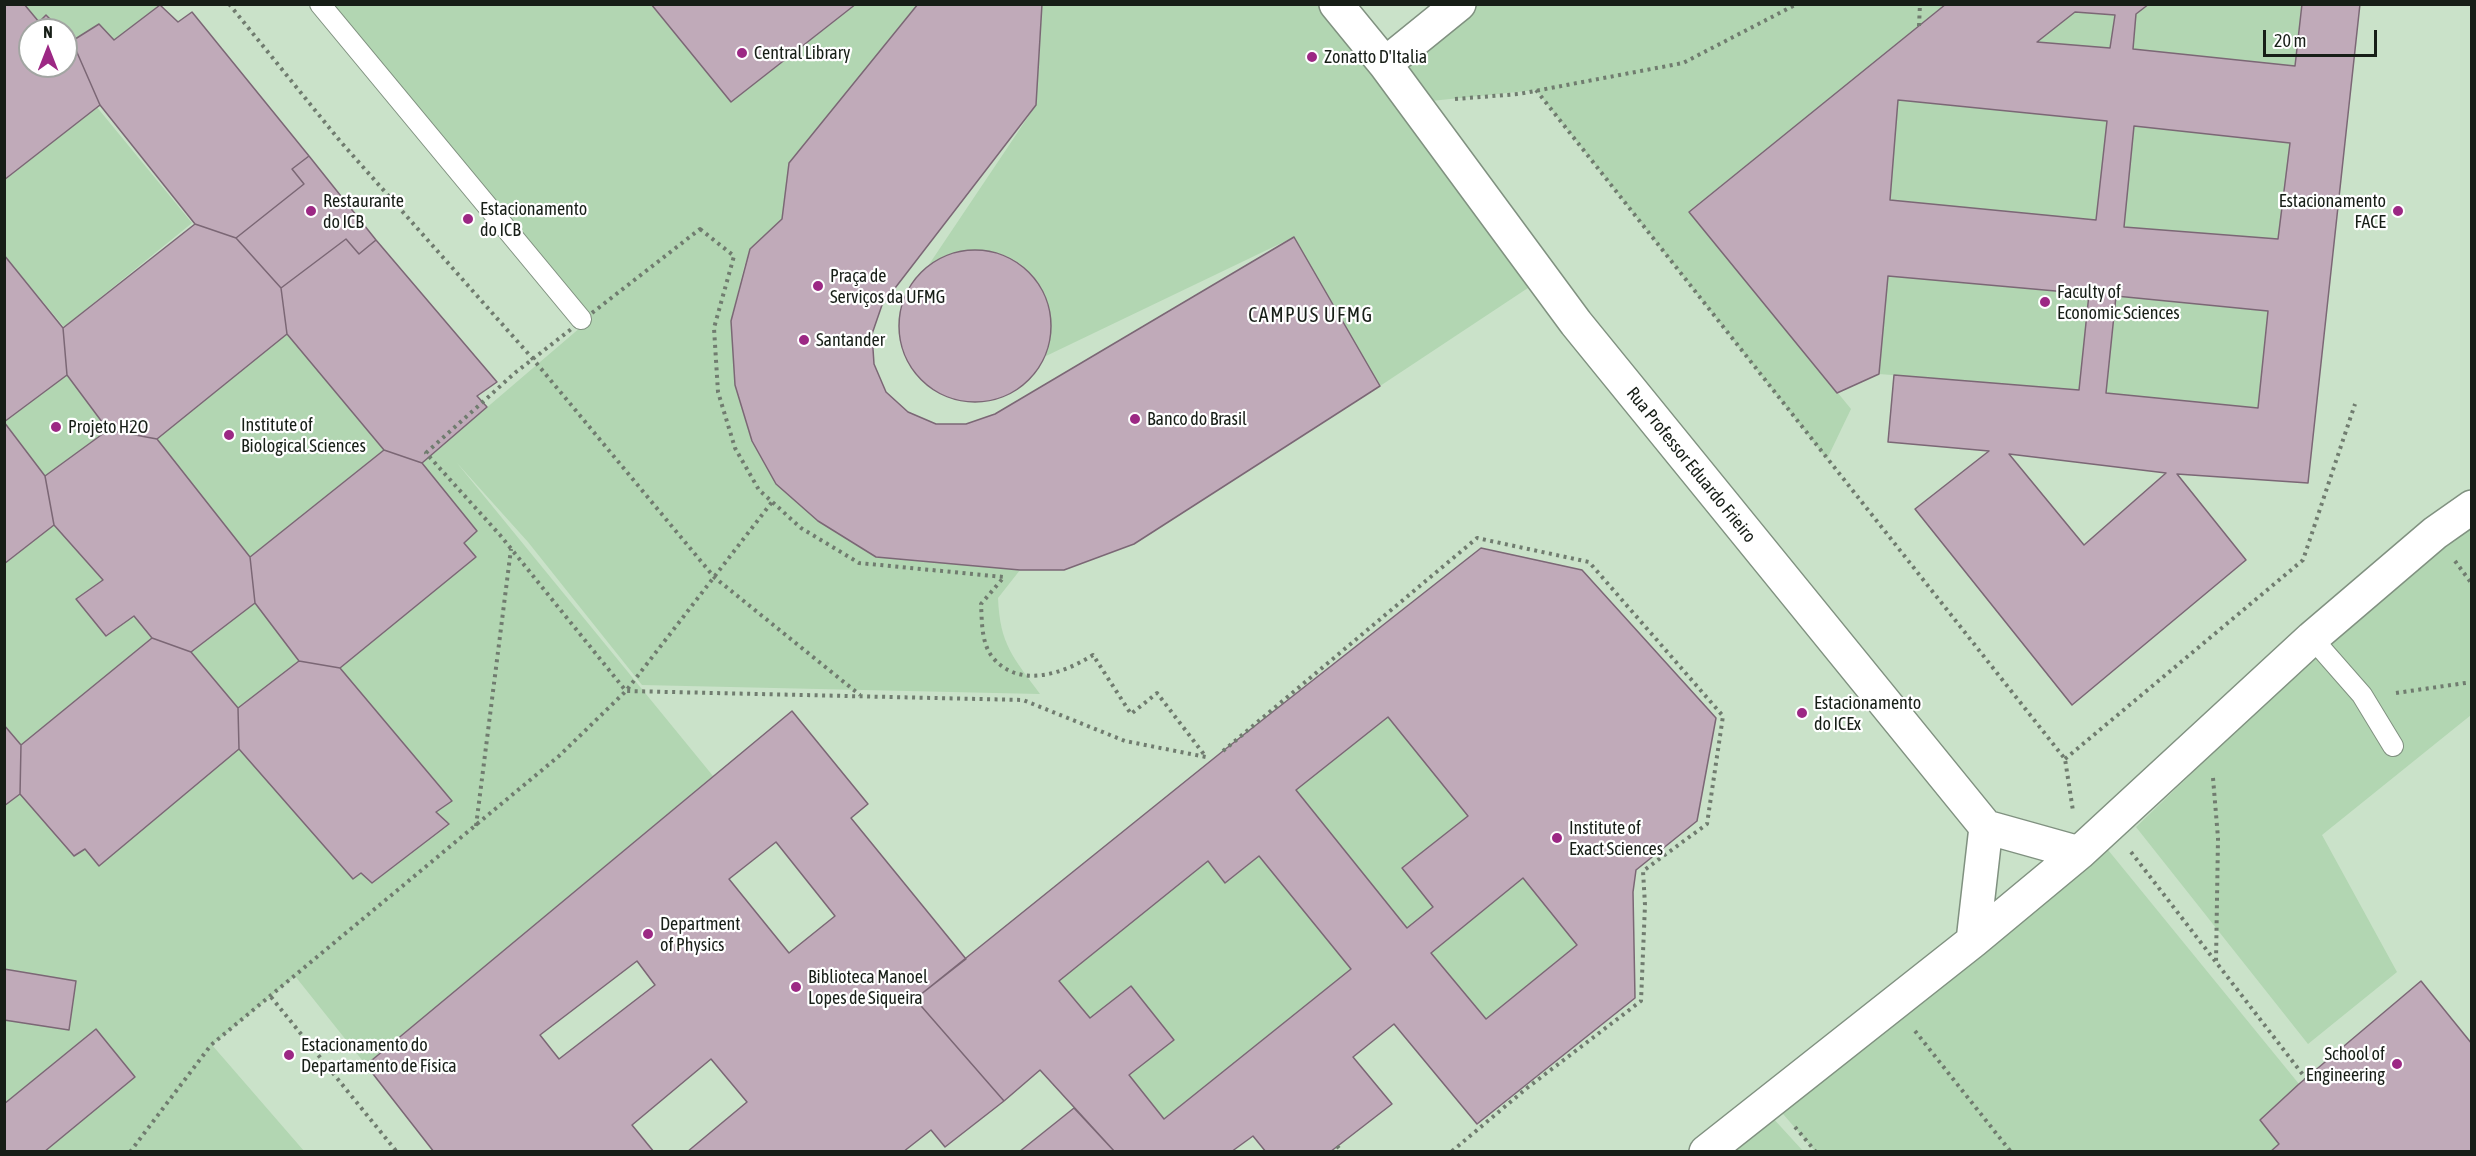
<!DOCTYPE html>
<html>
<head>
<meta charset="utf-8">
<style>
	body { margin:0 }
	#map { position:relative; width:2476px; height:1156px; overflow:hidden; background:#d9ecd8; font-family:"Asap Condensed",sans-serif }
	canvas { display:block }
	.frame { position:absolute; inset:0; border:6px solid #171e17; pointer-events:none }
	.north { position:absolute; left:18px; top:18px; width:60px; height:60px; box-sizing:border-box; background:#fff; border:2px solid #a2a5a2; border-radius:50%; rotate:0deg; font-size:16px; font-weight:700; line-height:24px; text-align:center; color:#171e17 }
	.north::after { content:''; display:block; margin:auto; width:21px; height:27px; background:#9c2884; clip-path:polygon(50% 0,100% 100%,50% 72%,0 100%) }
	.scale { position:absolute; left:2263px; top:30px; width:114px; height:27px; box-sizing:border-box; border:3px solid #171e17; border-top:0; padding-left:8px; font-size:18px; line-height:21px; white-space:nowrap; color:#171e17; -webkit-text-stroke:4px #fff; paint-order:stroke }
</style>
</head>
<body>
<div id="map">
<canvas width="2476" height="1156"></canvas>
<div class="frame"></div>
<div class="north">N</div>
<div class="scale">20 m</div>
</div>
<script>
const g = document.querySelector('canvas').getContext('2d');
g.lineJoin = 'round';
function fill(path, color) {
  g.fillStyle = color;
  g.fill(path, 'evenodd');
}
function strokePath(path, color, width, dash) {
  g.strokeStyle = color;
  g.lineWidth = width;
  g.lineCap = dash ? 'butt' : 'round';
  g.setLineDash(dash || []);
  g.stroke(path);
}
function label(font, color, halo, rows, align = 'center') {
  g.font = font + ' "Asap Condensed",sans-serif';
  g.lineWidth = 4.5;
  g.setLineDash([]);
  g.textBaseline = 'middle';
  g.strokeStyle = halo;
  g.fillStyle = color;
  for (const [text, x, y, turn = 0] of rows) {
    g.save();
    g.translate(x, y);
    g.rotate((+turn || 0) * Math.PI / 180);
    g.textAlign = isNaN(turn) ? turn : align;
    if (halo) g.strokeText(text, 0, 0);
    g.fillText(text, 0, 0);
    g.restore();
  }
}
fill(new Path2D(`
	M5 5H2471V1151L5 1152ZM30 30H66V66H30Z`), '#cae2c9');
fill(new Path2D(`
	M1322 4 1543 278 1380 386 1294 237 1046 356C1066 275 1000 224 928 266L1036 105 1042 5Z
	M24 5H161L114 40 72 41 66 35V30H61L47 15 39 22Z
	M324 5H651L731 102 856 5H918L789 163 782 219 750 249 744 267 731 321 735 385 752 441 776 484 818 521 876 557 1020 570 998 598C1000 645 1013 657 1040 694L642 685 528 542 457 463 713 776 366 1065 295 976 212 1045 304 1151H5L4 806 20 794 74 856 85 849 99 866 239 749 353 879 361 873 373 883 449 825 436 812 451 800 340 668 476 557 464 543 477 531 422 463 588 321Z
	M1459 5H1946L1689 211 1851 409 1827 459 1536 90 1412 103 1385 64Z
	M2149 5H2302L2295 66 2133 49 2136 14Z
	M2075 12 2115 15 2110 48 2037 42Z
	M1898 100 2107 121 2096 220 1890 200Z
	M96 106 192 223 64 327 5 256 4 181Z
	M2134 126 2290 143 2278 239 2124 227Z
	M1888 276 2089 294 2079 390 1879 374Z
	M2116 296 2268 311 2258 408 2106 393Z
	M287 334 384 450 250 557 157 439Z
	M67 375 108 430 45 476 5 422Z
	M2471 513V715L2322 835 2397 972 2308 1044 2136 827 2438 537Z
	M54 525 103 580 76 599 106 636 134 616 152 638 21 745 5 725V564Z
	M255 603 299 661 238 708 191 652Z
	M1388 717 1468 816 1402 868 1433 907 1407 928 1296 790Z
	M2104 845 2299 1084 2279 1144 2269 1152 1815 1151 1771 1100Z
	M1259 856 1351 969 1164 1119 1129 1075 1174 1039 1131 986 1090 1018 1059 981 1208 861 1225 883Z
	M1523 878 1577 945 1486 1019 1431 953Z
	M1771 1116 1803 1151 1723 1152Z`), '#b2d6b2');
const building = new Path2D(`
	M4 4H24L39 22 46 15 61 30H30V66H66V35L72 41 100 105 4 180Z
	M651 4H856L731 102Z
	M918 4H1042L1036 105 882 305 872 334 874 364 886 392 908 412 936 424H966L995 414 1294 237 1380 386 1134 544 1064 570H1020L876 557 818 521 776 484 752 441 735 385 731 321 750 249 782 219 789 163Z
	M1946 4H2149L2136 14 2133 49 2295 66 2302 4H2360L2308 483 2177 474 2246 560 2072 705 1915 509 1989 451 1888 442 1894 375 2079 390 2089 294 1888 276 1879 374 1837 393 1689 212ZM2075 12 2115 15 2110 48 2037 42ZM1898 100 2107 121 2096 220 1890 200ZM2134 126 2290 143 2278 239 2124 227ZM2116 296 2268 311 2258 408 2106 393ZM2009 454 2166 473 2084 545Z
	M160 5 178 22 192 12 309 156 292 169 304 184 236 238 195 224 100 105 72 41 99 24 114 40Z
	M309 156 376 240 359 254 346 239 281 288 236 238 304 184 292 169Z
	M195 224 236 238 281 288 287 334 157 439 108 430 67 375 63 328Z
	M346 239 359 254 376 240 497 382 477 396 487 407 422 463 384 450 287 334 281 288Z
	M899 326a76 76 0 1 1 152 0a76 76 0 1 1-152 0Z
	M4 255 63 328 67 375 4 422Z
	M4 422 45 476 54 525 4 564Z
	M108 430 157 439 250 557 255 603 191 652 152 638 134 616 106 636 76 599 103 580 54 525 45 476Z
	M384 450 422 463 477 531 464 543 476 557 340 668 299 661 255 603 250 557Z
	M1481 548 1582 570 1716 718 1697 821 1636 870 1633 892 1635 998 1477 1124 1394 1024 1353 1057 1392 1104 1330 1152H1266L1253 1136 1231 1152H1115L1040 1070 1004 1101 915 999 1223 751ZM1388 717 1468 816 1402 868 1433 907 1407 928 1296 790ZM1259 856 1351 969 1164 1119 1129 1075 1174 1040 1131 986 1090 1018 1059 981 1208 861 1225 883ZM1523 878 1577 945 1486 1019 1431 953Z
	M152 638 191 652 238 708 239 749 99 866 85 849 74 856 20 794 21 745Z
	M299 661 340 668 452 801 436 812 449 824 372 883 361 873 353 879 239 749 238 708Z
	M792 711 868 804 851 818 966 959 915 999 1004 1101 945 1147 931 1130 903 1152H687L747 1102 711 1059 632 1125 654 1152H434L366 1065ZM776 842 835 916 789 953 729 879ZM637 961 655 985 559 1059 540 1035Z
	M4 725 21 745 20 794 4 806Z
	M4 969 76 981 69 1030 4 1020Z
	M2421 981 2472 1044V1152H2270L2279 1144 2260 1120 2299 1084Z
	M96 1029 135 1077 44 1152H4V1104Z
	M1074 1108 1115 1152H1019Z`);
fill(building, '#c0aab9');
strokePath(building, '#7b6775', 1.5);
const service = new Path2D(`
	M320 4 581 319
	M2312 638 2362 695 2393 746`);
const minor = new Path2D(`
	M1336 4 1385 64 1576 323 1986 827 1973 941
	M1385 64 1459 4
	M1986 827 2079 853
	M1706 1152 1973 941 2079 853 2312 638 2435 533 2472 507`);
strokePath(service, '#809180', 22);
strokePath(minor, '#809180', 36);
strokePath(new Path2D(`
	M229 4 340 141 533 359 714 577 860 695
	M1919 26 1920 4
	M1536 90 2065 759 2073 811
	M1455 99 1519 94 1683 63 1797 4
	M700 229 734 256 714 328 718 392 735 448 759 490 801 528 859 563 1004 577 981 604C982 621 981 645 994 659 1021 689 1064 673 1093 655L1131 714 1157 693 1206 757 1125 741 1023 700 626 691 500 535 426 453 516 372Z
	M2455 561 2472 584
	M2396 693 2472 682
	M1223 751 1477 538 1589 562 1723 716 1707 824 1643 871 1645 905 1641 1001 1527 1088 1451 1152
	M2065 759 2303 560 2355 404
	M2213 778 2218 838 2216 962
	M476 826 511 549
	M2131 852 2307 1080
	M271 997 397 1152
	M1915 1031 2011 1152
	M1795 1127 1816 1152
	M1337 1146 1342 1152
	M130 1152 211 1045 559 756 626 691 772 502`), '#707c6f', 4, [3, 4.5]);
strokePath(service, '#fff', 20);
strokePath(minor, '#fff', 33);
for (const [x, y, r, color] of [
	[742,53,6,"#9c2884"],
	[1312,57,6,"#9c2884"],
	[311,211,6,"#9c2884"],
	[2398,211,6,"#9c2884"],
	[468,219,6,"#9c2884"],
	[818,286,6,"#9c2884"],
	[2045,302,6,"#9c2884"],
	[804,340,6,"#9c2884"],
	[1135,419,6,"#9c2884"],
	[56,427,6,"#9c2884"],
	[229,435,6,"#9c2884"],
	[1802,713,6,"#9c2884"],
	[1557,838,6,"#9c2884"],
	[648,934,6,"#9c2884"],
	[796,987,6,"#9c2884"],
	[289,1055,6,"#9c2884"],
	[2397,1064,6,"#9c2884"]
]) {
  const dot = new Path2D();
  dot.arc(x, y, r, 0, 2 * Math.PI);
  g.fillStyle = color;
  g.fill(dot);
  strokePath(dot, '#fff', 2);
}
label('18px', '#171e17', '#fff', [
	["Central Library",754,53],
	["Zonatto D'Italia",1324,57],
	["Restaurante",323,201],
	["do ICB",323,222],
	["Estacionamento",2386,201,"right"],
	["FACE",2386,222,"right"],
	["Estacionamento",480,209],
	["do ICB",480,230],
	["Praça de",830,276],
	["Serviços da UFMG",830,297],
	["Faculty of",2057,292],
	["Economic Sciences",2057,313],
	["Santander",816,340],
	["Banco do Brasil",1147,419],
	["Institute of",241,425],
	["Biological Sciences",241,446],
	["Projeto H2O",68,427],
	["Estacionamento",1814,703],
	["do ICEx",1814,724],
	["Institute of",1569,828],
	["Exact Sciences",1569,849],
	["Department",660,924],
	["of Physics",660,945],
	["Biblioteca Manoel",808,977],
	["Lopes de Siqueira",808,998],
	["Estacionamento do",301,1045],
	["Departamento de Física",301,1066],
	["School of",2385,1054,"right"],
	["Engineering",2385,1075,"right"]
], 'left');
label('18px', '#171e17', '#fff', [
	["Rua Professor Eduardo Frieiro",1691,465,51]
]);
g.letterSpacing = '1.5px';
label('20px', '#171e17', '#fff', [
	["CAMPUS UFMG",1311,316]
]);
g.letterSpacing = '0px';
</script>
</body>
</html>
